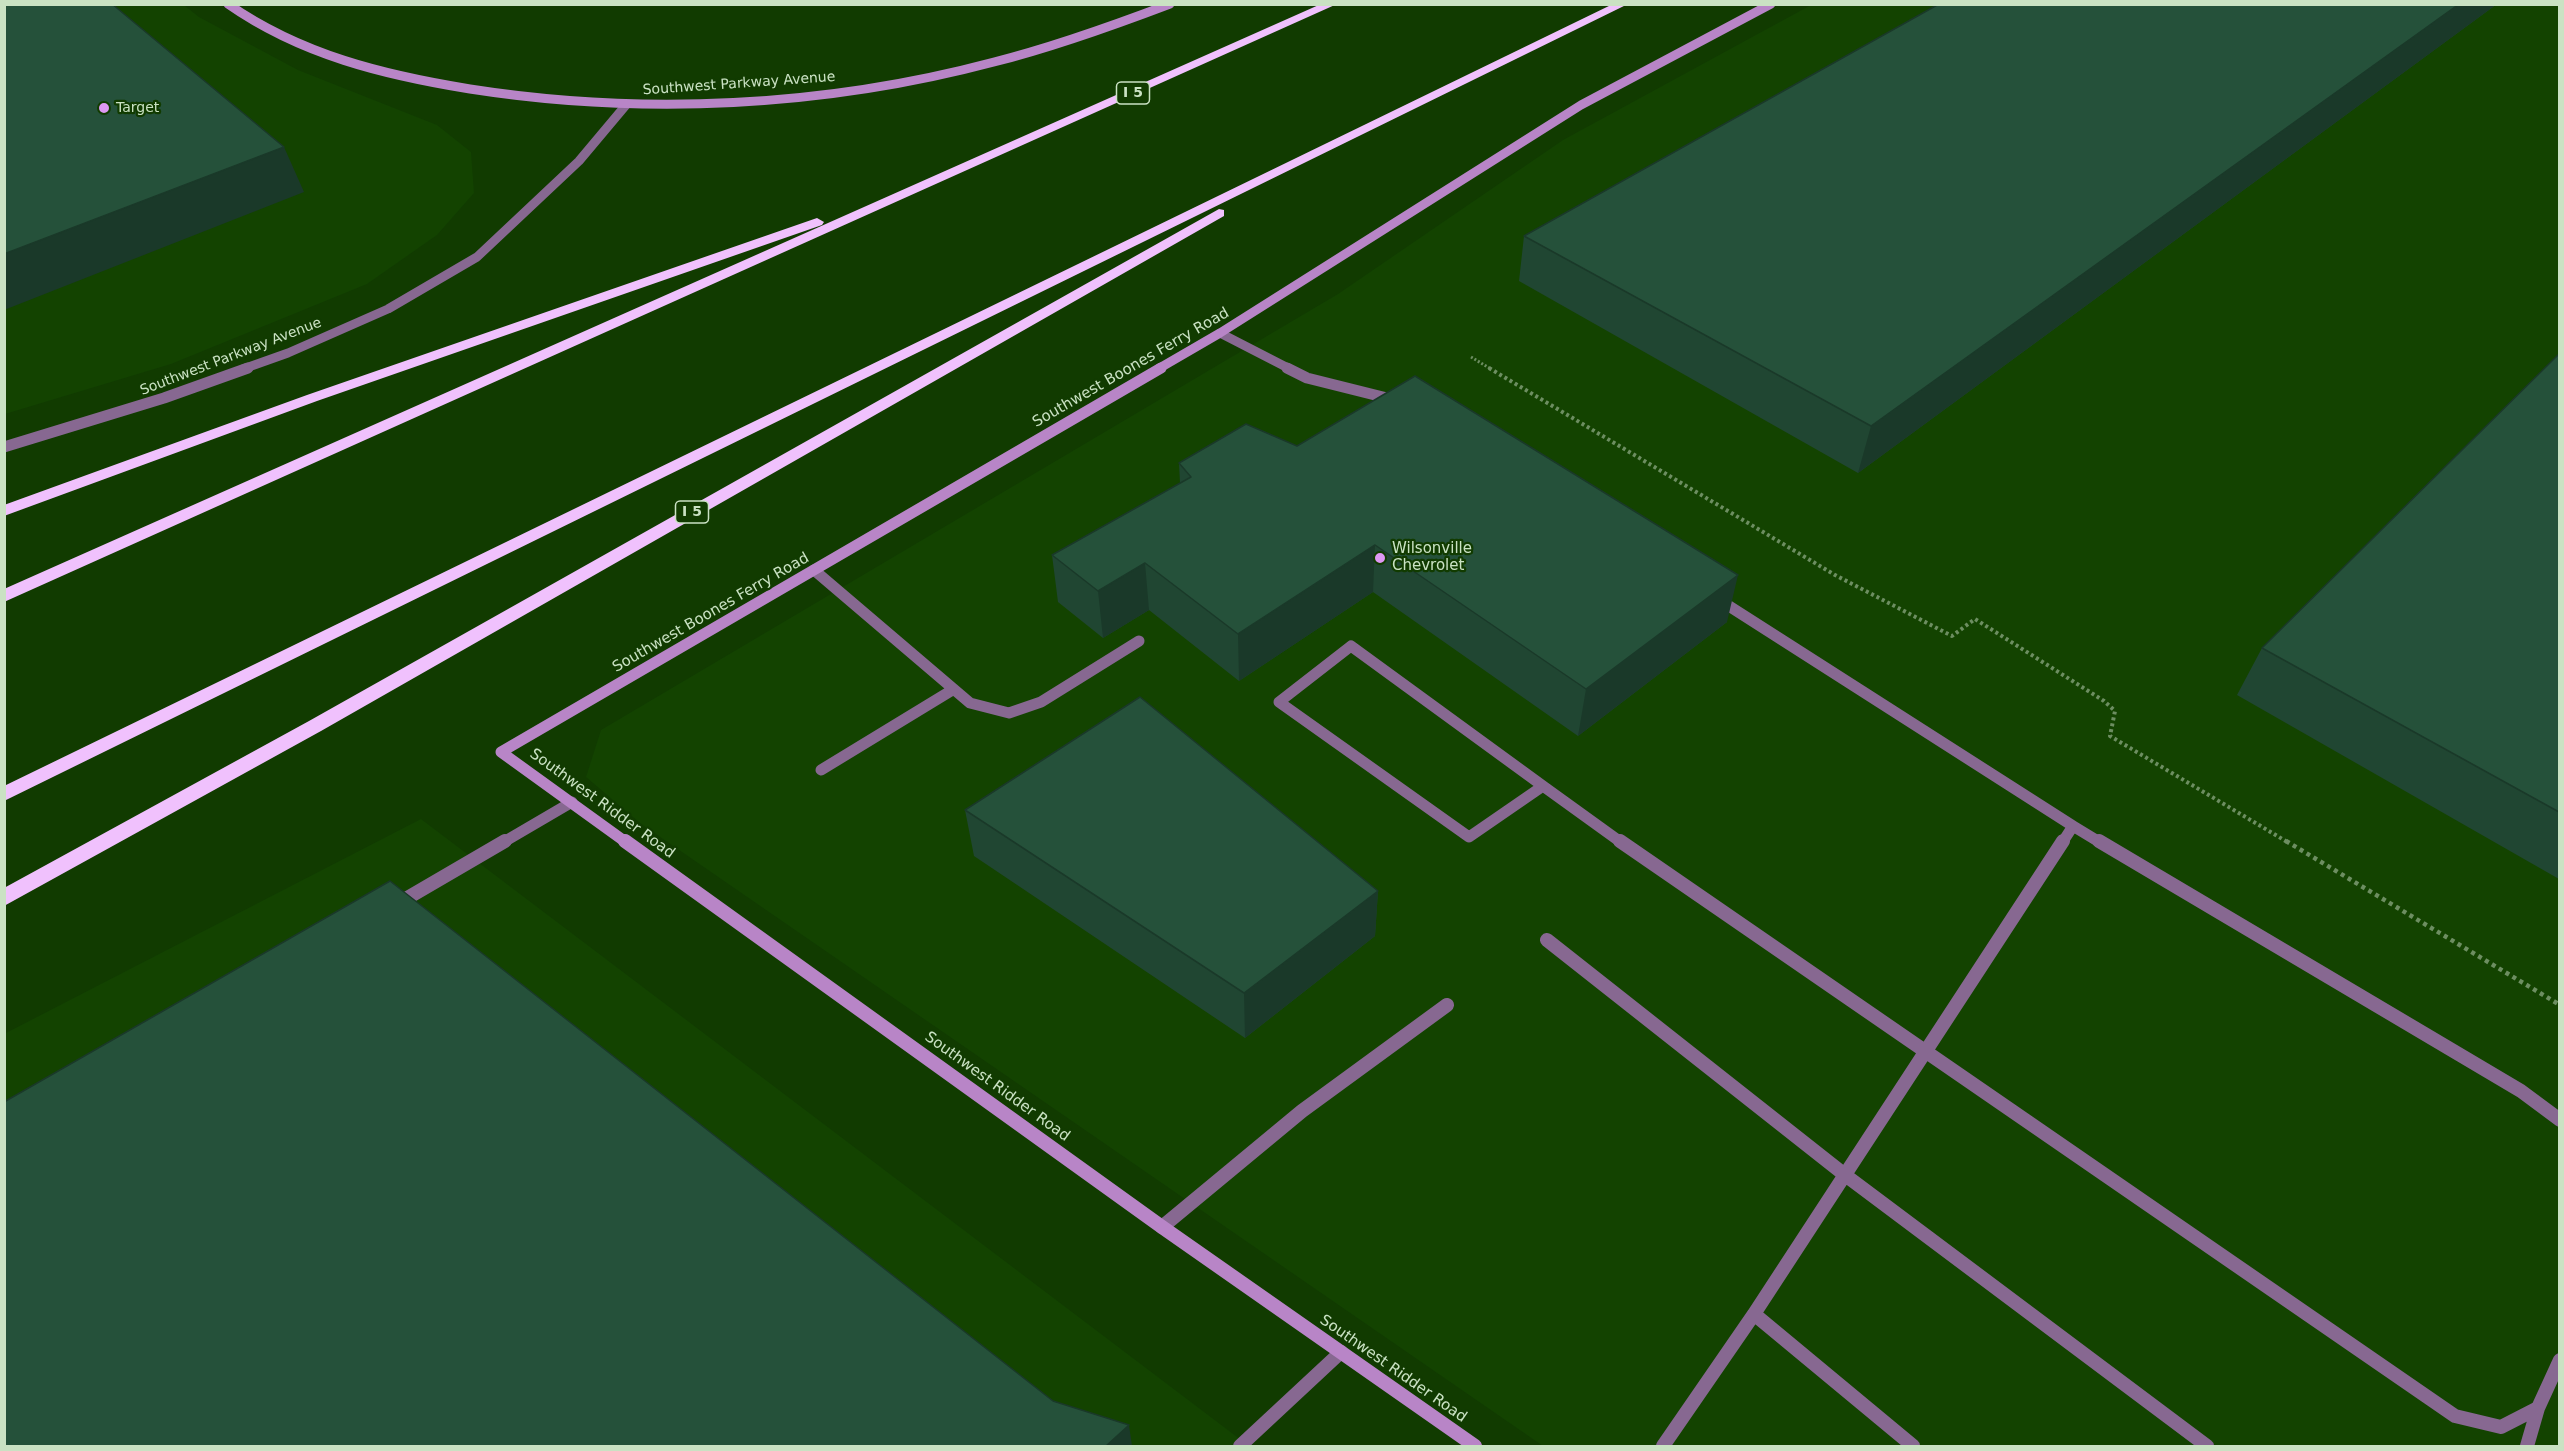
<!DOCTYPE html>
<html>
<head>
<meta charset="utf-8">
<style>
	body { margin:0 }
	#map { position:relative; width:2564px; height:1451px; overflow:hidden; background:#113b00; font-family:"DejaVu Sans",sans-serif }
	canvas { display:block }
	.frame { position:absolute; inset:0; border:6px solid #cae2c3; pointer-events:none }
</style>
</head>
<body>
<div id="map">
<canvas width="2564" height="1451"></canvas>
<div class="frame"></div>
</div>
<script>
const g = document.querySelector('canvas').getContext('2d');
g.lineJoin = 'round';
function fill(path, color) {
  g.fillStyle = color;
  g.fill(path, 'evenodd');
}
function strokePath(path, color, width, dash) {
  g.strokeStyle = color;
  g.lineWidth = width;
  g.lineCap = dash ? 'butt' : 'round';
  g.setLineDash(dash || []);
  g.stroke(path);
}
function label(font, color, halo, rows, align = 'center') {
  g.font = font + ' "DejaVu Sans",sans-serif';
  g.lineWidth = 4.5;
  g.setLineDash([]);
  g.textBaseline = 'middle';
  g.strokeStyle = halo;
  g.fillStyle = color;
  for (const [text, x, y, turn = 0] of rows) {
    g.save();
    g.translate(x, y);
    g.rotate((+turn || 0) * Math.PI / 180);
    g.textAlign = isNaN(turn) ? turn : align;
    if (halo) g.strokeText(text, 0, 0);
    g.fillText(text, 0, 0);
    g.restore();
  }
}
fill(new Path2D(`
	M5 5H184L199 17 298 70 437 125 471 152 474 193 437 235 367 284 171 364 5 414Z
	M1811 5H2559V1446H1543L640 823 586 777 601 730 1338 294 1563 140Z
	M421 819 1249 1446H5L4 1034Z`), '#134300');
strokePath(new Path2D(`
	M1471 357 1491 369`), '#6d8e61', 3, [2, 2]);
strokePath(new Path2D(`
	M1489 368 1835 575 1952 636 1975 619 2104 701 2115 711 2110 736 2289 843`), '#6d8e61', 4, [3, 3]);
strokePath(new Path2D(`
	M2286 841 2560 1005`), '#6d8e61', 4.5, [4, 4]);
strokePath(new Path2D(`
	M1220 333 1290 369`), '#876891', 9);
strokePath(new Path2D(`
	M1287 368 1307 378 1395 400
	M814 570 970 703 1009 713 1041 702 1139 641
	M1718 599 2073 826 2062 843
	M1351 646 1543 786 1469 837 1279 702Z
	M821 770 954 689
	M1543 786 1622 843
	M2073 826 2101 843
	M502 843 572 802`), '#876891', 11);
strokePath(new Path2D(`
	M1620 841 2455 1416 2501 1427 2538 1408 2560 1360
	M2099 841 2521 1091 2560 1120
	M397 904 505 841
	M1547 940 1845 1175 2207 1446
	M1162 1227 1302 1111 1447 1005
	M1754 1314 1913 1446
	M1240 1446 1341 1352
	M1663 1446 1754 1314 2063 841
	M2527 1446 2538 1408`), '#876891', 14);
strokePath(new Path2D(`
	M243 369 288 353 388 309 477 257 579 161 626 105`), '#876891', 9);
strokePath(new Path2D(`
	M4 447 164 398 248 368`), '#876891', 11);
strokePath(new Path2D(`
	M228 4C301 55 384 75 470 89 643 116 825 107 994 62 1054 47 1112 26 1170 4
	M1158 369 1220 333 1581 105 1771 4`), '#b885c7', 9);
strokePath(new Path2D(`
	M627 843 501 752 1161 368`), '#b885c7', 11);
strokePath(new Path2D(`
	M625 841 1162 1227 1475 1446`), '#b885c7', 14);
fill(new Path2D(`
	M1321 4H1337L4 602V589Z
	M1613 4H1628L4 801V786Z
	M1219 209 1224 210V216L321 731 4 906V888L309 721Z
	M817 218 824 222 822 225 317 401 4 516V505L307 395Z`), '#f0c1fd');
fill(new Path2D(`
	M2497 4 1858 473 1519 281 1524 236Z
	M2559 354V879L2237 695 2262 648Z
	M1297 446 1727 622 1578 736 1373 592 1239 681 1149 610 1103 638 1058 602 1052 555 1180 483 1179 463Z
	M965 810 1378 891 1375 936 1245 1038 974 856Z`), '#204632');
fill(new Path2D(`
	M2459 4H2497L1858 473 1871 426Z
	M284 147 304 192 4 310V254Z
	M1375 545 1373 592 1239 681 1238 634Z
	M1145 563 1149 610 1103 638 1098 591Z
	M1738 575 1727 622 1578 736 1586 689Z
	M1378 891 1375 936 1245 1038 1244 993Z
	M1129 1425 1132 1446H1106Z`), '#1a3929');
const building = new Path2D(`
	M4 4H112L284 147 4 254Z
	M1939 4H2459L1871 426 1524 236Z
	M2559 354V812L2262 648Z
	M1415 376 1738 575 1586 689 1375 545 1238 634 1145 563 1098 591 1052 555 1191 477 1179 463 1246 424 1297 446Z
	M1140 697 1378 891 1244 993 965 810Z
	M390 881 1053 1401 1129 1425 1106 1446H4V1102Z`);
fill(building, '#25513a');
strokePath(building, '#1a3929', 1.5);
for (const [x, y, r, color] of [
	[104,108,6,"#de98f2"],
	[1380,558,6,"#de98f2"]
]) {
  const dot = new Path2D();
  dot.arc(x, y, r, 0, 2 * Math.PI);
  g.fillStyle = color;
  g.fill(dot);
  strokePath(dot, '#113b00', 2);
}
label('14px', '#cae2c3', '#113b00', [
	["Southwest Parkway Avenue",739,84,-4],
	["Southwest Parkway Avenue",231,357,-21]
]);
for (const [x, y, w] of [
	[1133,93,33],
	[692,512,33]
]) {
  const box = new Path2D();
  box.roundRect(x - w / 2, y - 11, w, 22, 4.5);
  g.fillStyle = '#113b00';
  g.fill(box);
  strokePath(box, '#cae2c3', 1.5);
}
label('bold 14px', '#cae2c3', null, [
	["I 5",1133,93],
	["I 5",692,512]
]);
label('14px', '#cae2c3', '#113b00', [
	["Target",116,108]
], 'left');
label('15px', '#cae2c3', '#113b00', [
	["Southwest Boones Ferry Road",1131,368,-30],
	["Southwest Boones Ferry Road",711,613,-30],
	["Southwest Ridder Road",602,804,36],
	["Southwest Ridder Road",997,1087,36],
	["Southwest Ridder Road",1393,1369,35]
]);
label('15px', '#cae2c3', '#113b00', [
	["Wilsonville",1392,549],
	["Chevrolet",1392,566]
], 'left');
</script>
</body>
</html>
